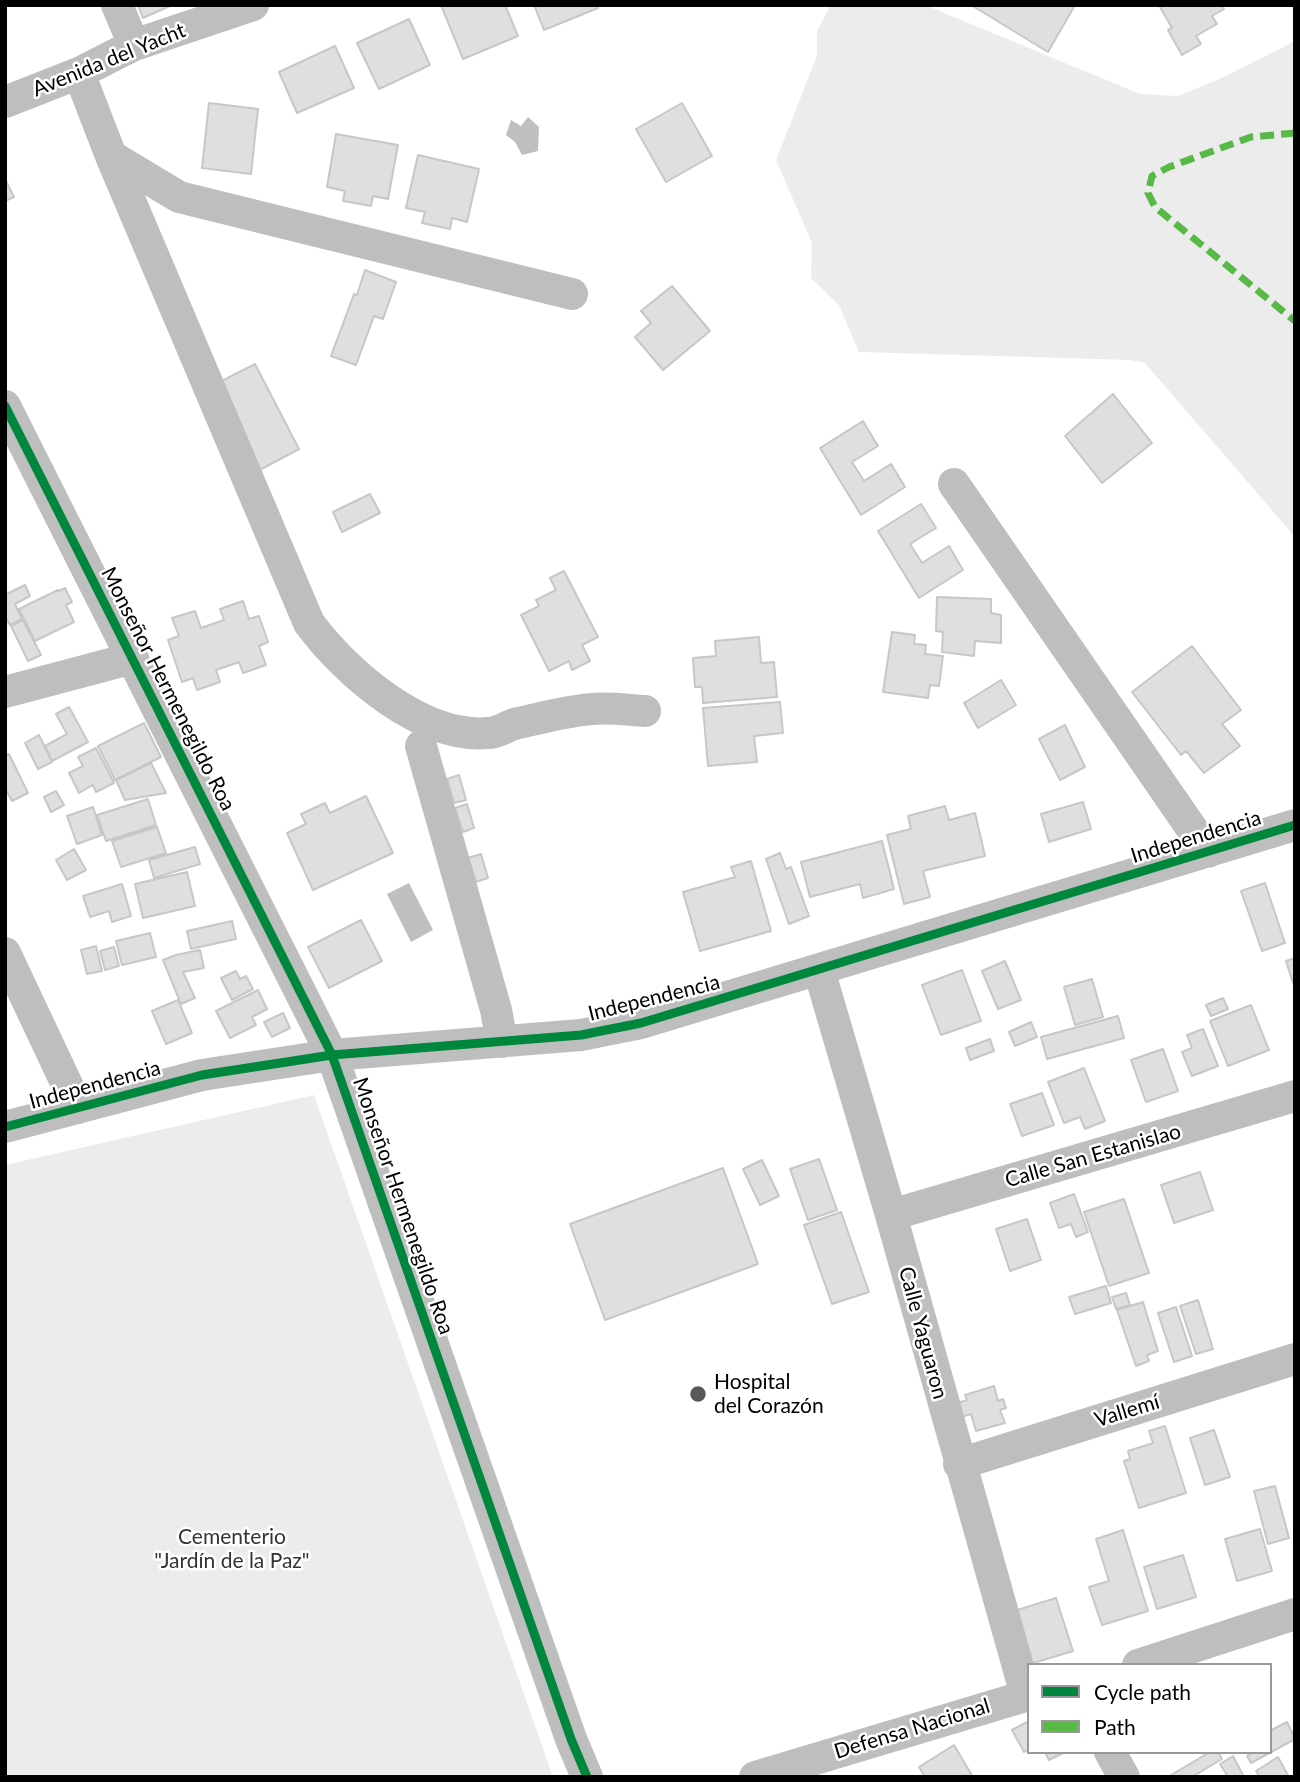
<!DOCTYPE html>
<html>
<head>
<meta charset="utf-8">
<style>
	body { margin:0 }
	#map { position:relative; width:1300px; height:1782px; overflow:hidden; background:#fff; font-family:Lato,sans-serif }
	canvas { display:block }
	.frame { position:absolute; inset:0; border:7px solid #000; pointer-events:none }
	.legend { position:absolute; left:1027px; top:1663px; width:245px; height:91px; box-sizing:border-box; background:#fff; border:2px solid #999; margin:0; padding:9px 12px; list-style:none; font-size:21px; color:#000 }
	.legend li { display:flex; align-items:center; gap:14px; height:35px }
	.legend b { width:35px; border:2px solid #999 }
</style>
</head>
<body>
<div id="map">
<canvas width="1300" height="1782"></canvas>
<div class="frame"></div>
<ul class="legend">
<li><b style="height:9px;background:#00873e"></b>Cycle path</li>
<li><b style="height:9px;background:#58b947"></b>Path</li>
</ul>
</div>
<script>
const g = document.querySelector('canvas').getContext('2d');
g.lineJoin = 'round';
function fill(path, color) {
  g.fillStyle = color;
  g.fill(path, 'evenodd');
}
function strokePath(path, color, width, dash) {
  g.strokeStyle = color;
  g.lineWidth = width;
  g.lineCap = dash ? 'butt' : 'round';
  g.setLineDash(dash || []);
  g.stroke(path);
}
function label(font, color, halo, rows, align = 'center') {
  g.font = font + ' Lato,sans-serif';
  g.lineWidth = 5;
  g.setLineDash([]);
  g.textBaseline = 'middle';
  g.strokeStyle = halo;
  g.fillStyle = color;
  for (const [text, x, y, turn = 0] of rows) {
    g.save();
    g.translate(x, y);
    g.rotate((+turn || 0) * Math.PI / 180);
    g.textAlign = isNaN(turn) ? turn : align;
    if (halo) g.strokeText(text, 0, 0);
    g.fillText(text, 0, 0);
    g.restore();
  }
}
fill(new Path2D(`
	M831 5H925L1140 94 1178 96 1219 79 1295 41V537L1145 363 1131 360 859 352 839 305 811 278 812 243 776 160 817 56V31Z
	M314 1095 553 1777H5V1165Z`), '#ececec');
fill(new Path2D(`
	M528 117 539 127 538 151 522 155 515 142 506 135 511 120 521 126Z
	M409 883 433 930 411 942 387 894Z`), '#bfbfbf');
const building = new Path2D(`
	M138 5H172L143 18Z
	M441 5H505L518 36 463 59Z
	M534 5H597L598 8 544 30Z
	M971 5H1075L1048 52Z
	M1159 5H1222L1224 9 1212 16 1217 24 1196 36 1201 44 1182 55 1168 30 1172 28Z
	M409 19 430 65 379 89 357 43Z
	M335 46 354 88 297 113 279 72Z
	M209 103 258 109 251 174 202 168Z
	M682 103 712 156 666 182 636 129Z
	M336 134 398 145 388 199 373 196 371 206 343 201 345 191 327 187Z
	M418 155 479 169 467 222 452 218 450 229 422 223 425 212 406 208Z
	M5 179 14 197 5 201Z
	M365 270 396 282 383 319 374 316 356 365 331 356 354 294 357 295Z
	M672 286 710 331 663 370 635 337 651 323 641 311Z
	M255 364 299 449 256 472 212 386Z
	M1113 394 1152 443 1102 483 1065 436Z
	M863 421 878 446 852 462 864 481 891 464 905 487 861 515 820 448Z
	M370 494 380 513 342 532 333 512Z
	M921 504 936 528 910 544 922 563 949 546 963 570 919 598 878 531Z
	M564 571 598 637 582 645 590 661 572 670 569 661 549 671 521 615 539 606 536 600 556 590 550 578Z
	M25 585 30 596 15 604 22 619 10 625 5 616V595Z
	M65 588 72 602 66 605 74 622 35 641 19 609 58 590 59 591Z
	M937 597 991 599V613L1001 615V643L975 641 974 656 942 652 943 632 936 631Z
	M243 601 249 619 259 616 268 642 259 646 266 665 243 673 239 662 216 670 220 682 197 690 193 678 182 682 168 640 179 636 172 618 195 611 201 628 224 620 220 609Z
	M23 620 41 655 28 661 11 626Z
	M892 632 915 635 914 644 926 645 925 654 943 656 939 686 930 685 928 698 883 692Z
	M759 637 761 663 774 662 777 697 703 703 702 687H695L693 658 716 656 715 641Z
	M1192 646 1241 710 1222 724 1240 746 1204 773 1186 751 1181 755 1132 692Z
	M1001 680 1016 705 978 728 964 703Z
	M780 702 783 733 754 736 757 762 708 766 703 708Z
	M69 707 88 742 52 761 45 746 67 734 56 714Z
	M144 723 161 757 115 780 98 746Z
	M1065 725 1085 767 1060 780 1039 739Z
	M39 735 52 762 38 769 25 743Z
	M96 748 114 783 96 792 93 785 79 793 69 773 83 766 78 757Z
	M9 754 28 793 12 801 5 788V756Z
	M151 763 166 793 125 800 116 780Z
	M459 775 466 800 454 803 447 779Z
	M56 791 64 805 51 812 44 797Z
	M366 796 393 853 313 890 287 833 306 824 301 814 325 803 330 813Z
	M148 799 156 825 106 841 97 815Z
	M1083 802 1091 829 1049 842 1041 814Z
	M467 804 474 828 463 832 455 808Z
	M945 806 949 820 975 813 985 856 923 871 930 897 904 904 887 835 911 829 908 816Z
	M93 807 102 835 77 844 67 816Z
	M157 827 166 853 121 867 112 841Z
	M882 841 894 889 863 898 860 884 810 897 801 862Z
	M195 847 200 864 154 878 149 860Z
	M74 849 86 870 67 880 56 860Z
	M780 853 786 869 791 867 809 916 789 924 766 859Z
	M481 854 488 878 476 882 468 858Z
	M751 861 771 931 700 951 683 892 735 877 731 867Z
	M187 872 195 906 143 918 135 884Z
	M1265 883 1285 943 1262 951 1241 891Z
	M122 884 131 916 112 922 109 911 90 917 83 896Z
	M361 920 382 961 329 988 308 947Z
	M232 921 236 939 191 949 187 931Z
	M150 933 156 957 122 965 116 941Z
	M96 946 102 971 87 974 81 950Z
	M114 947 119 966 105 970 100 951Z
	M200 950 204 968 183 972 195 998 181 1004 163 960 176 955Z
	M1295 958V989L1286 961Z
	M1005 961 1021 1000 998 1009 982 971Z
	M962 970 981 1021 941 1035 922 985Z
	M236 971 240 979 246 976 253 989 232 1000 221 978Z
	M1092 979 1103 1017 1075 1025 1064 987Z
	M258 990 267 1009 252 1017 256 1025 230 1038 216 1011Z
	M1223 998 1228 1009 1211 1016 1206 1005Z
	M178 1000 192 1033 166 1044 152 1011Z
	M1251 1005 1269 1050 1228 1066 1210 1021Z
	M283 1013 290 1028 272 1037 264 1022Z
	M1118 1016 1124 1038 1047 1059 1041 1037Z
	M1031 1022 1037 1037 1015 1046 1009 1032Z
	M1203 1029 1218 1066 1192 1076 1182 1052 1192 1048 1187 1035Z
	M990 1039 994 1051 970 1060 966 1048Z
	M1163 1049 1178 1091 1146 1102 1131 1060Z
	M1084 1068 1105 1121 1085 1129 1080 1117 1064 1123 1048 1082Z
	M1042 1093 1054 1125 1022 1136 1010 1104Z
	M819 1159 837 1210 808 1220 790 1169Z
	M762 1160 779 1196 760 1205 743 1169Z
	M723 1168 758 1264 605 1320 570 1224Z
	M1200 1172 1213 1210 1174 1223 1161 1185Z
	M1074 1194 1088 1232 1076 1237 1071 1224 1059 1228 1050 1203Z
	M1124 1199 1149 1273 1109 1286 1084 1212Z
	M841 1212 869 1292 832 1304 804 1225Z
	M1027 1219 1041 1260 1010 1271 996 1229Z
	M1106 1286 1111 1303 1075 1314 1069 1297Z
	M1126 1293 1130 1305 1116 1309 1112 1297Z
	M1198 1300 1213 1349 1196 1354 1180 1306Z
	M1143 1302 1158 1351 1147 1355 1149 1361 1136 1366 1117 1310Z
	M1176 1307 1192 1356 1174 1362 1158 1313Z
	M994 1386 998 1401 1003 1399 1006 1408 1000 1410 1005 1423 976 1431 971 1414 958 1418 954 1404 967 1400 965 1395Z
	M1165 1426 1186 1493 1139 1508 1124 1461 1130 1459 1128 1451 1153 1443 1149 1431Z
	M1214 1430 1230 1477 1205 1485 1190 1438Z
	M1275 1486 1289 1538 1268 1544 1254 1491Z
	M1260 1529 1272 1571 1237 1581 1225 1539Z
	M1123 1530 1148 1611 1102 1625 1089 1587 1109 1581 1096 1539Z
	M1183 1555 1196 1597 1157 1609 1144 1567Z
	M1056 1598 1073 1651 1030 1664 1014 1611Z
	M1029 1721V1749L1024 1752 1012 1730Z
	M1287 1722 1295 1739 1251 1763 1247 1756 1254 1752H1270V1731Z
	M954 1745 973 1777H925L919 1767Z
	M1045 1752H1065L1049 1760Z
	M1210 1752H1218L1222 1759 1192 1777H1172L1171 1775Z
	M1233 1756 1244 1777H1228L1220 1764Z
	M1278 1757 1289 1777H1260L1256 1771Z`);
fill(building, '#dfdfdf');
strokePath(building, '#c7c7c7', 2);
strokePath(new Path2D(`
	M117 5 134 45
	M79 73 111 156 179 197 572 294
	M5 102 79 73 134 45 253 5
	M111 156 309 623C346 673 422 739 488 733 499 733 508 725 518 723 542 718 567 711 592 709 609 707 628 710 645 711
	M5 406 332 1055 571 1739 587 1777
	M954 484 1208 852
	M5 692 133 658
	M421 746 496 1010 502 1042
	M5 953 78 1108
	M819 970 891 1215 1026 1695
	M5 1127 202 1075 332 1055 581 1035 641 1023 1295 825
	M891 1215 1295 1096
	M959 1464 1295 1359
	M1138 1665 1295 1614
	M1110 1752 1124 1777
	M755 1777 1029 1695`), '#bebebe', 32);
strokePath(new Path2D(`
	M1295 133 1251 137 1169 167 1152 176 1148 193 1155 207 1295 321`), '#58b947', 7, [14, 7]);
strokePath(new Path2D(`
	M5 406 332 1055 571 1739 587 1777
	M5 1127 202 1075 332 1055 581 1035 641 1023 1295 825`), '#00873e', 9);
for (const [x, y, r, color] of [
	[698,1394,9,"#595959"]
]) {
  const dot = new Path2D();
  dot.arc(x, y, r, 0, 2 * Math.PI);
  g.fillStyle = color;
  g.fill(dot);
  strokePath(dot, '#fff', 2.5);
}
label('21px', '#000', '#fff', [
	["Avenida del Yacht",109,60,-22],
	["Monseñor Hermenegildo Roa",168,689,63],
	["Independencia",1196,837,-17],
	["Independencia",654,998,-14],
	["Independencia",95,1085,-15],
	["Calle San Estanislao",1093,1156,-16],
	["Monseñor Hermenegildo Roa",403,1206,71],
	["Calle Yaguaron",923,1333,75],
	["Vallemí",1127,1411,-17],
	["Defensa Nacional",912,1729,-17]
]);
label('21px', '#000', '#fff', [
	["Hospital",714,1382],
	["del Corazón",714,1406]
], 'left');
label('21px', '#333', '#fff', [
	["Cementerio",232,1537],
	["\"Jardín de la Paz\"",232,1561]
]);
</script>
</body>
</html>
